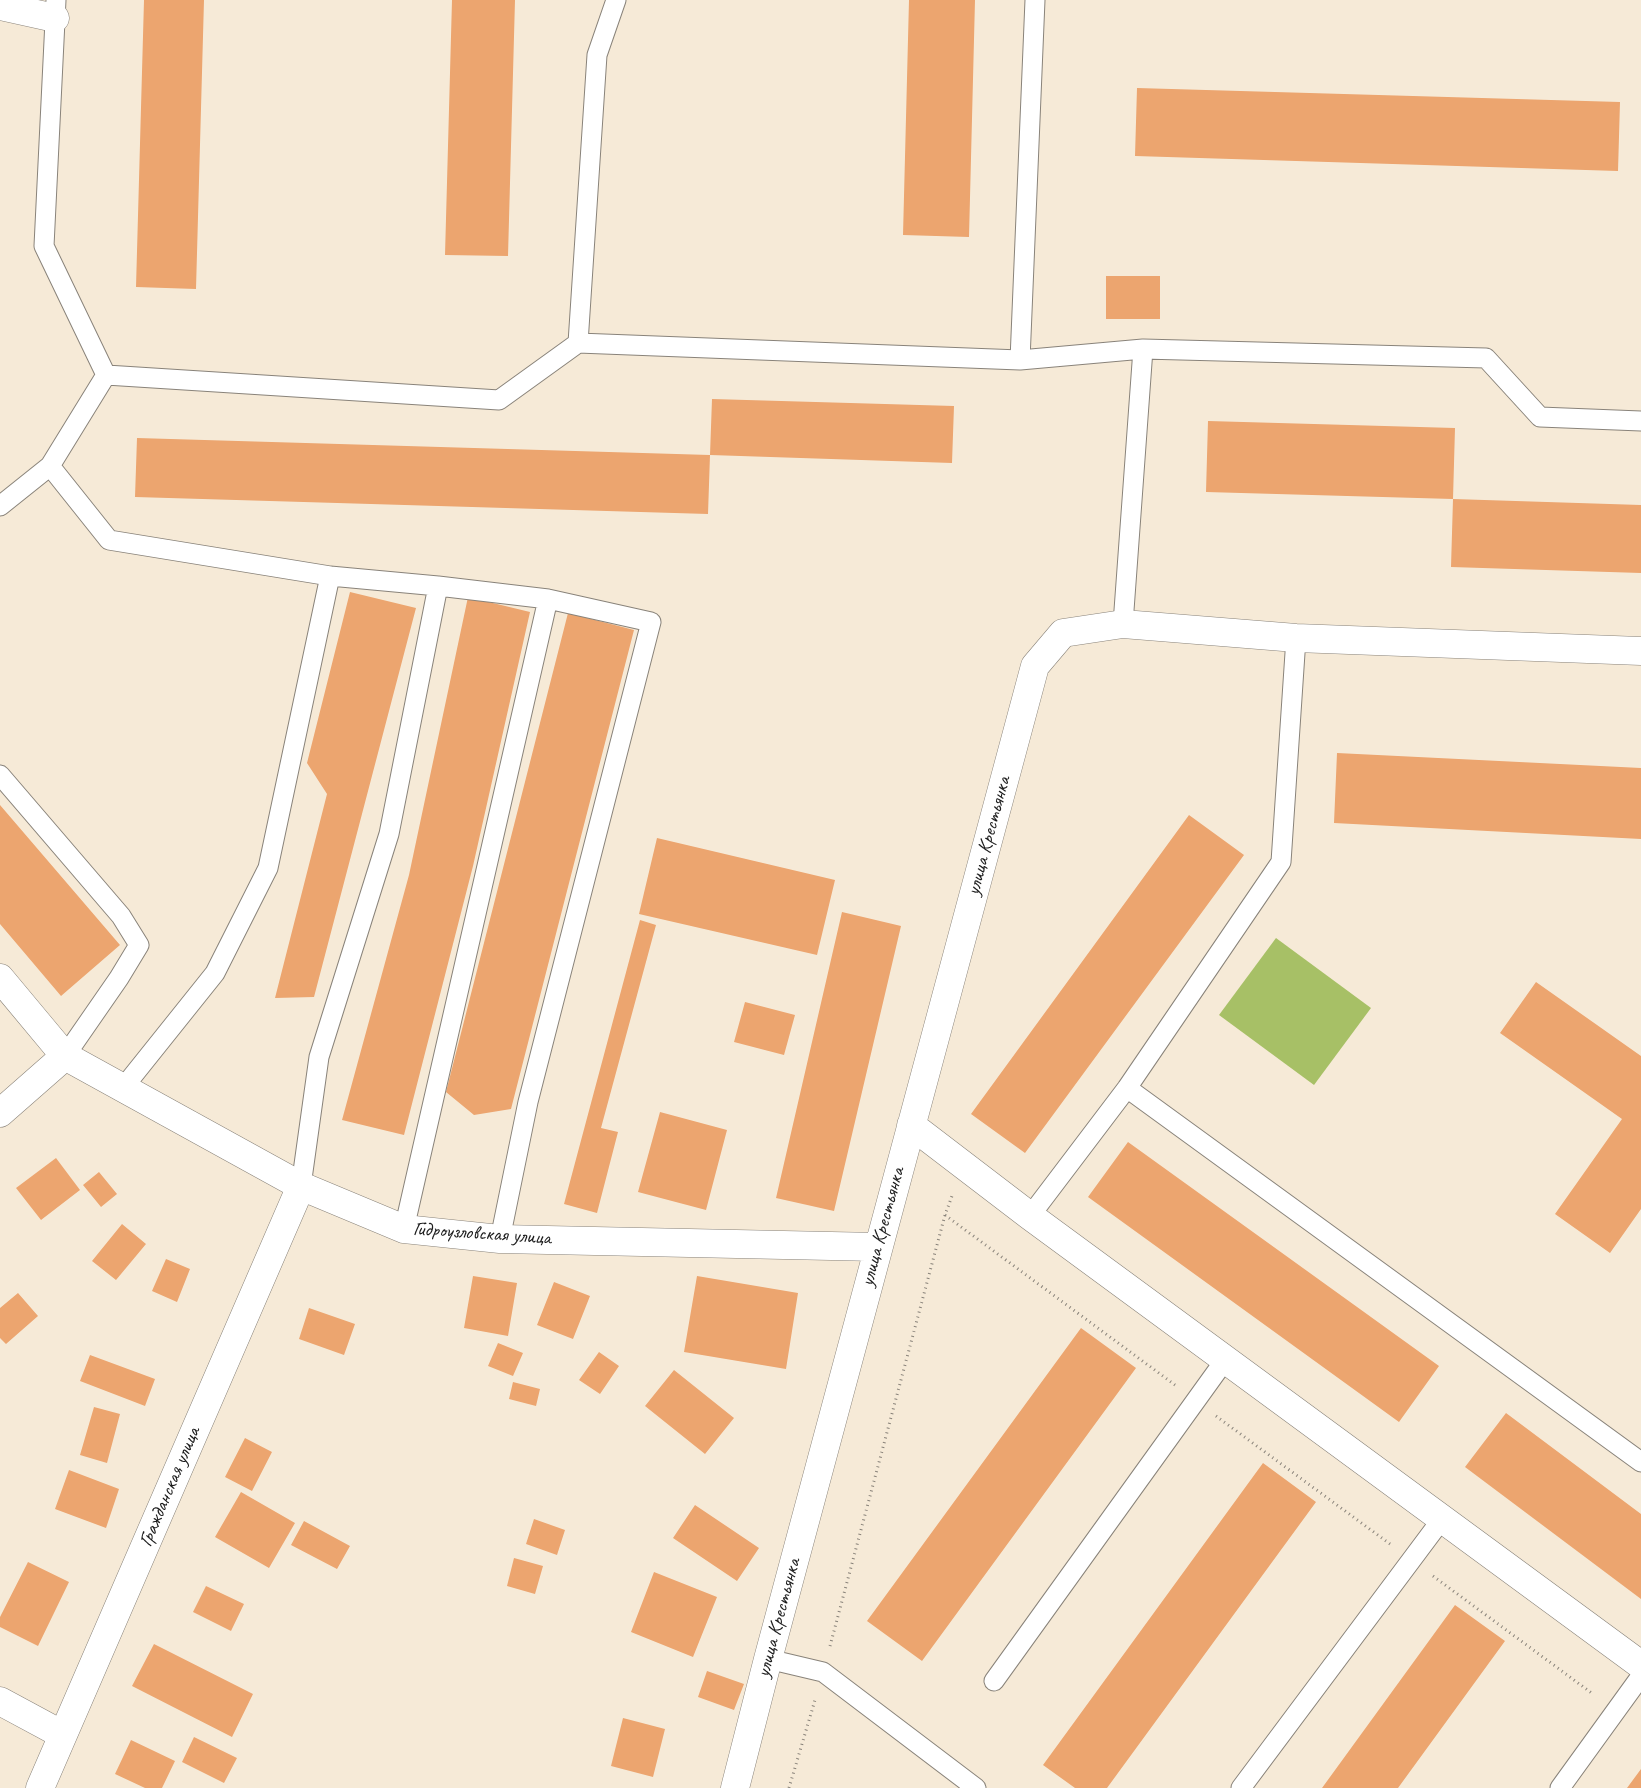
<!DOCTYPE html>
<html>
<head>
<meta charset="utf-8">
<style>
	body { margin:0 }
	canvas { display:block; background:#f6ead7 }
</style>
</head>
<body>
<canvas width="1641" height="1788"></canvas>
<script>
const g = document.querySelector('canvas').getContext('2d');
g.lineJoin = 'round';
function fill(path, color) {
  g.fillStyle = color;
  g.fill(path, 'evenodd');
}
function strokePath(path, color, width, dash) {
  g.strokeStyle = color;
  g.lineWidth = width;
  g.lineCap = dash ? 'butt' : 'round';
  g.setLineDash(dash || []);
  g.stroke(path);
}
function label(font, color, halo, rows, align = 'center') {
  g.font = font + ' Caveat,sans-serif';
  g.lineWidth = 4.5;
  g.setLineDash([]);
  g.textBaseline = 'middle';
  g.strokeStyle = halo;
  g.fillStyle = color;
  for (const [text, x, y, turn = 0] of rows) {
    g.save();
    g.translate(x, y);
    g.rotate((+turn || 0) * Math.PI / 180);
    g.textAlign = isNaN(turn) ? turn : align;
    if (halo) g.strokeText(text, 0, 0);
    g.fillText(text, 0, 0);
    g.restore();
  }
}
fill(new Path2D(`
	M1276 938 1371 1008 1314 1085 1219 1015Z`), '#a7c066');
fill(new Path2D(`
	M144 0H204L196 289 136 287Z
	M452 0H515L508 256 445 255Z
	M909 0H975L969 237 903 235Z
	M1137 88 1620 102 1618 171 1135 156Z
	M1106 276H1160V319H1106Z
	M712 399 954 406 952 463 710 455Z
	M1208 421 1455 428 1453 499 1641 505V573L1451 567 1453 499 1206 492Z
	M137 438 710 455 708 514 135 497Z
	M350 592 416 608 314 997 275 998 327 794 307 763Z
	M468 597 530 612 473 866 404 1135 342 1120 409 875Z
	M568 613 634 630 511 1109 474 1115 446 1092Z
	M1337 753 1641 768V839L1334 823Z
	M0 805 120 945 61 996 0 924Z
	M1189 815 1244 855 1025 1153 971 1114Z
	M657 838 835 880 817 955 639 914Z
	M842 912 901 926 834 1211 776 1198Z
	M640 920 656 925 601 1128 618 1132 597 1213 564 1204Z
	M1536 982 1641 1056V1209L1610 1253 1555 1214 1622 1119 1500 1033Z
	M745 1002 795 1015 784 1055 734 1042Z
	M660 1112 727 1130 706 1210 638 1192Z
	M1128 1142 1439 1366 1399 1422 1088 1197Z
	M56 1158 80 1190 41 1220 16 1188Z
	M99 1172 117 1194 101 1207 83 1185Z
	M122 1224 146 1244 116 1280 92 1261Z
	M166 1259 190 1269 177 1302 152 1291Z
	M473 1276 517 1283 508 1336 464 1328Z
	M697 1276 798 1293 786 1369 684 1352Z
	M554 1282 590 1296 573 1339 537 1325Z
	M18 1293 38 1316 6 1344 0 1338V1308Z
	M309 1308 355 1324 344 1355 299 1339Z
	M1081 1328 1136 1368 922 1661 867 1621Z
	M498 1343 523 1353 513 1376 488 1366Z
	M599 1352 619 1366 600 1394 579 1380Z
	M90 1355 155 1379 145 1406 80 1381Z
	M674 1370 734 1418 705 1454 645 1406Z
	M513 1382 540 1389 536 1406 509 1399Z
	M94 1407 120 1414 107 1463 80 1455Z
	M1506 1413 1641 1514V1599L1465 1467Z
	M245 1438 272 1452 252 1491 225 1477Z
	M1263 1463 1316 1502 1107 1788H1075L1043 1765Z
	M69 1470 119 1489 106 1528 55 1509Z
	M241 1492 295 1523 269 1568 215 1537Z
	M695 1505 759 1548 737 1581 673 1538Z
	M534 1519 565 1530 557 1555 526 1544Z
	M304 1521 350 1546 337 1569 291 1545Z
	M514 1558 543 1566 535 1594 507 1586Z
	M28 1562 69 1582 38 1646 0 1627V1617Z
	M654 1572 717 1597 693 1657 631 1632Z
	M206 1586 244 1604 231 1631 193 1612Z
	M1455 1605 1505 1641 1398 1788H1322Z
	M154 1644 253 1694 232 1737 132 1686Z
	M707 1671 744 1684 734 1710 698 1697Z
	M623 1718 665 1729 653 1777 611 1766Z
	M194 1737 237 1758 224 1783 182 1762Z
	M131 1740 175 1761 162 1788H145L115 1774Z
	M1641 1769V1788H1627Z`), '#eca56f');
const lane = new Path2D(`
	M56 0 44 246 106 375
	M1035 0 1020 360 1143 349 1123 624
	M578 343 597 55 616 0
	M1143 349 1486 358 1540 417 1641 421
	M50 466 109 540 330 576 268 868 215 973 123 1088
	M0 506 50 466 106 375 499 400 578 343 1020 360
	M330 576 438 586 548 599 651 622 528 1102 500 1239
	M0 775 121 916 139 945 119 978 65 1056
	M1127 1088 1641 1462
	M301 1186 319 1057 389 834 438 586
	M1030 1216 1127 1088 1281 862 1296 638
	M404 1229 548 599
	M768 1659 823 1672 976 1788
	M994 1681 1225 1360
	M1241 1788 1442 1519
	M1560 1788 1641 1676`);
const street = new Path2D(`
	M0 6 55 18
	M0 978 65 1056
	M0 1113 65 1056 301 1186 404 1229 500 1239 878 1247
	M911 1125 1030 1216 1641 1665
	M0 1701 63 1735
	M40 1788 301 1186
	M735 1788 768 1659 1035 666 1063 633 1123 624 1296 638 1641 651`);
strokePath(lane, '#89837a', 21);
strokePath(street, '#89837a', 29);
strokePath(new Path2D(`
	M945 1215 1175 1385
	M1216 1416 1390 1544
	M1433 1576 1593 1694
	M830 1646 945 1215 952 1196
	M789 1788 815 1700`), '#89837a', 3, [1, 4]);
strokePath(lane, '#fff', 19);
strokePath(street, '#fff', 28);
label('20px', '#1c1c1c', '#fff', [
	["улица Крестьянка",989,836,-75],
	["улица Крестьянка",883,1227,-75],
	["Гидроузловская улица",482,1234,4],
	["Гражданская улица",170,1487,-67],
	["улица Крестьянка",779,1618,-75]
]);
</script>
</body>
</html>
